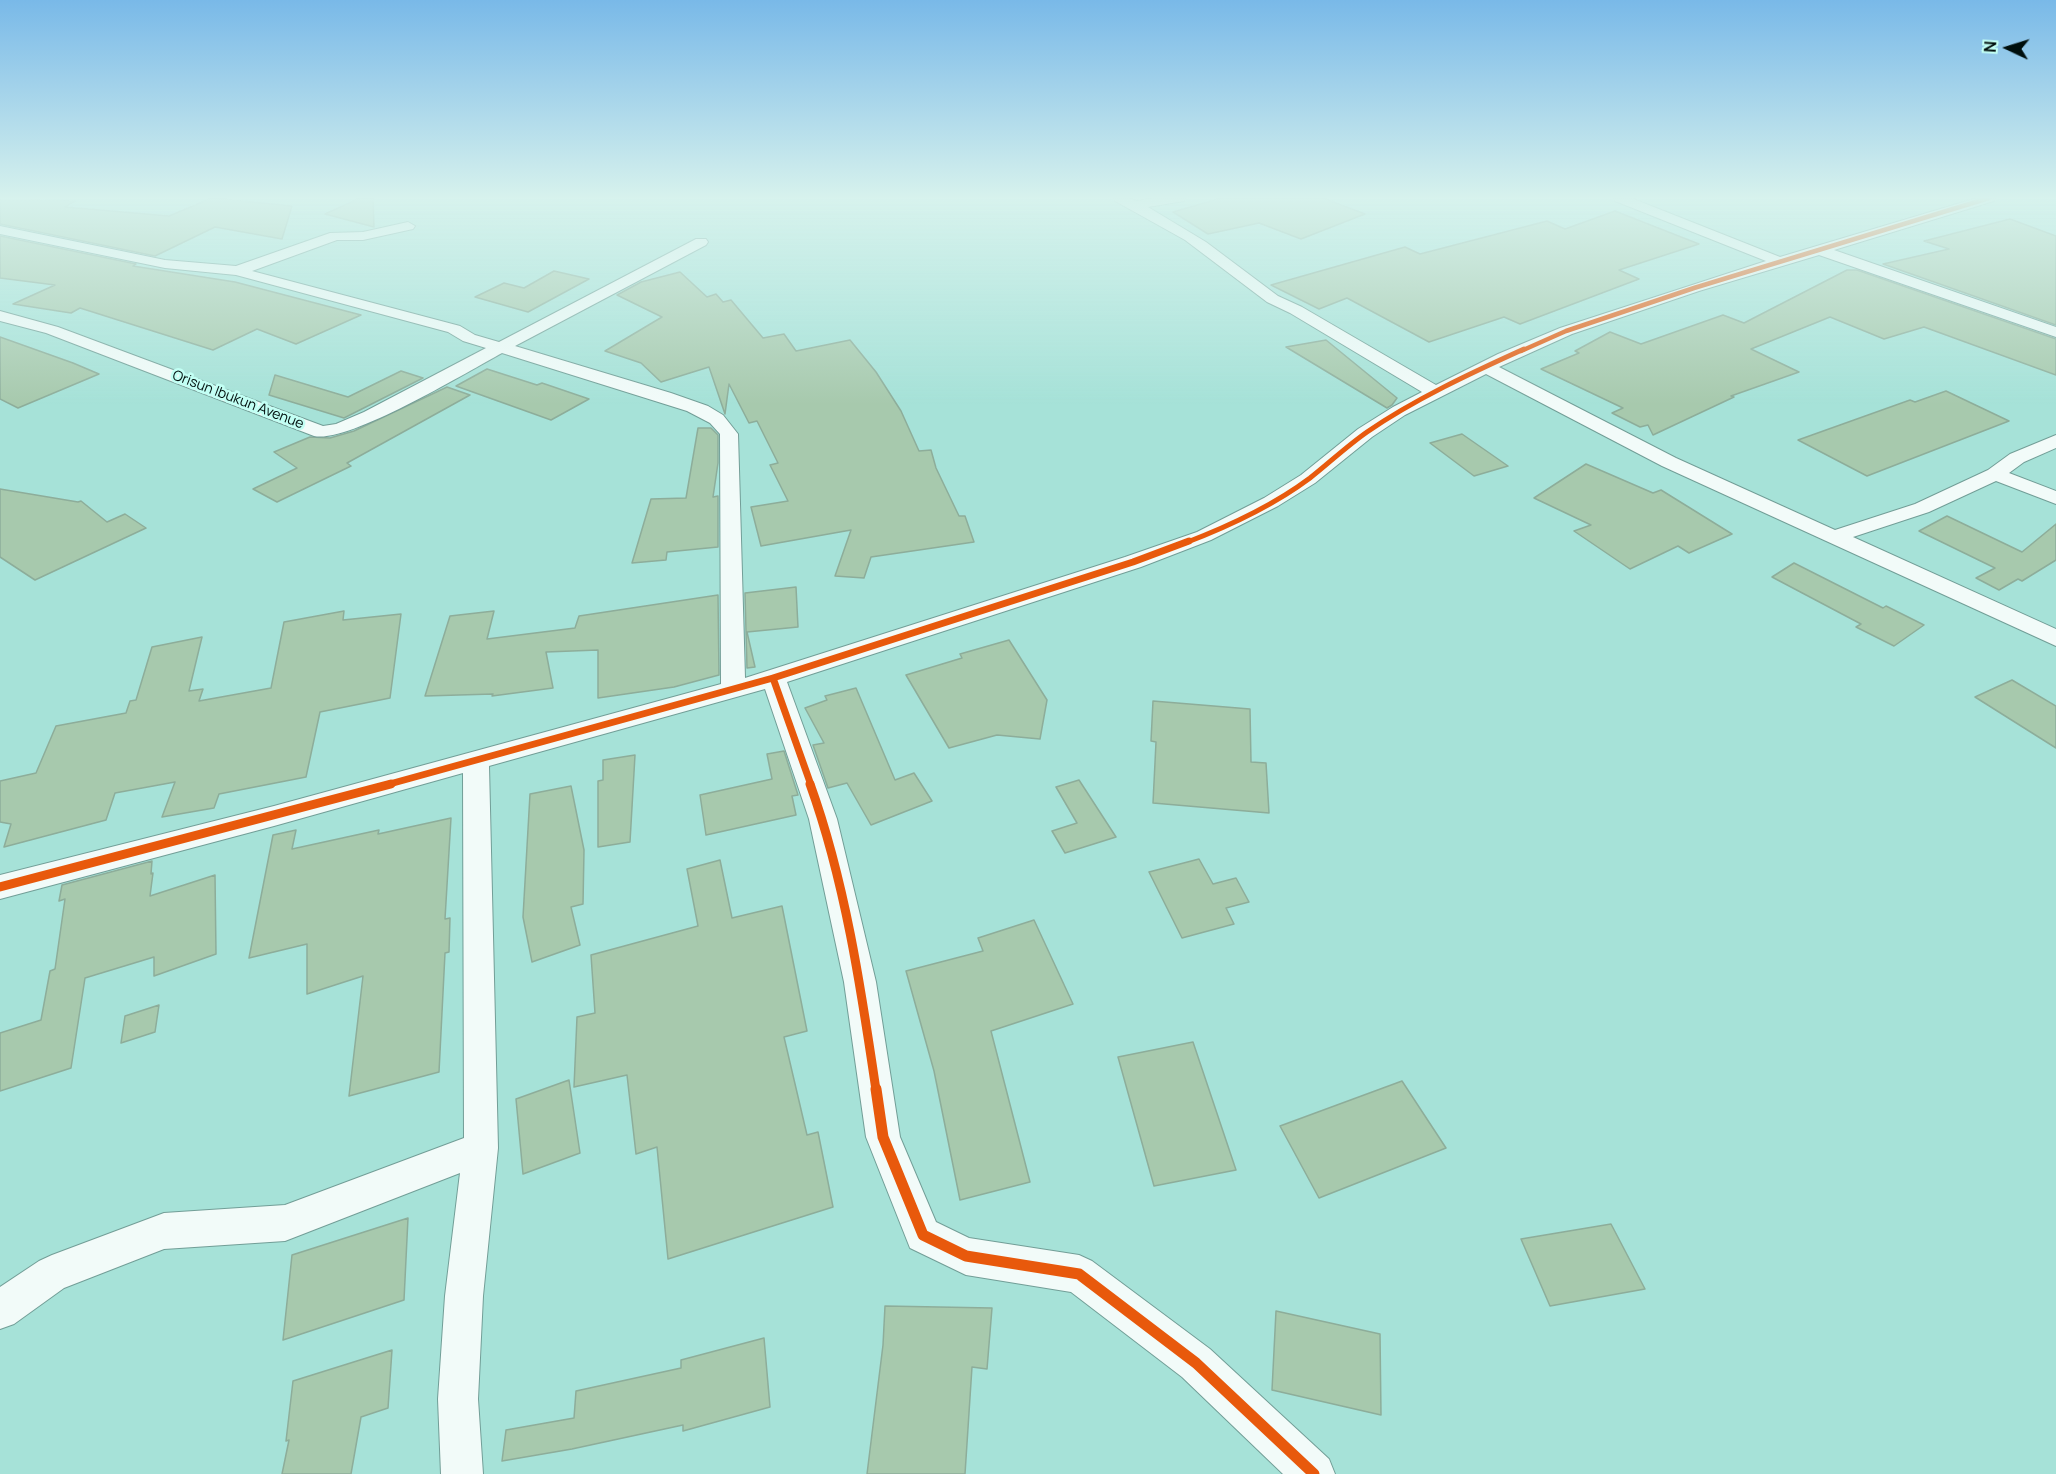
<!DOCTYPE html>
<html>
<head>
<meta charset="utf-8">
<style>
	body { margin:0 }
	#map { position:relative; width:2056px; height:1474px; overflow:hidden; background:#a6e2d8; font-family:Manrope,sans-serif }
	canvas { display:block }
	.north { position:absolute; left:1978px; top:18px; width:60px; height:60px; -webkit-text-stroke:4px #c2fff4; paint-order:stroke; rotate:274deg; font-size:16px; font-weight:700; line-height:24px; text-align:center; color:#000f0d }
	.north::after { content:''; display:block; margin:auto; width:21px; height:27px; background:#000f0d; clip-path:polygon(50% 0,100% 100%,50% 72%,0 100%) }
</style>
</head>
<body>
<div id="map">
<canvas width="2056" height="1474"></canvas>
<div class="north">N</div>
</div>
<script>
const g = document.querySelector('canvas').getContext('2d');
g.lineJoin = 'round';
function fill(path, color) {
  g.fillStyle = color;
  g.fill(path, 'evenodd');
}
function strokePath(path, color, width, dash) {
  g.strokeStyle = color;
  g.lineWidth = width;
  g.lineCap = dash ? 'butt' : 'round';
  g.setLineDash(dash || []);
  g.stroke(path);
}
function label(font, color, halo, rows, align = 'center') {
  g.font = font + ' Manrope,sans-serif';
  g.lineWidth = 5;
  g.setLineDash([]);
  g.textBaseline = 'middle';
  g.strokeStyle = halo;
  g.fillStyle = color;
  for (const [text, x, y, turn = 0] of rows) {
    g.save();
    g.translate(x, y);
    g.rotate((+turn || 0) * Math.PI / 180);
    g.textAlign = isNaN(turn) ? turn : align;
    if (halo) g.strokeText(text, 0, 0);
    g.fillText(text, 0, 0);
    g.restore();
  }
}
const building = new Path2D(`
	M212 198 292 206 282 239 215 227 155 256 0 224V200L75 201 65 207 169 216Z
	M360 198H373L374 227 325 214Z
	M1221 198H1323L1365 214 1301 239 1259 223 1208 234 1173 212Z
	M1615 211 1699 244 1619 270 1639 279 1520 324 1504 317 1429 342 1347 298 1319 309 1271 285 1405 247 1420 254 1547 221 1565 229Z
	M2010 219 2056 236V325L1883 264 1949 249 1924 241Z
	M0 236 136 264 133 266 235 282 361 315 296 344 257 329 213 350 80 308 71 313 13 304 55 285 0 278Z
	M1847 270H1857L2056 339V375L1924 327 1884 339 1830 317 1751 349 1799 372 1731 396 1734 397 1653 435 1648 425 1640 427 1612 413 1623 408 1541 369 1579 353 1575 351 1610 332 1641 344 1723 315 1744 323Z
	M554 271 589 279 528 312 475 297 504 283 524 288Z
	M680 272 707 297 716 294 723 302 731 300 763 338 784 334 796 351 850 340 876 372 901 411 919 451 931 450 936 468 959 516H965L974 542 871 557 864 578 835 576 851 530 761 546 751 507 788 501 770 465 778 463 757 421 749 423 729 384 725 414 709 367 661 382 641 363 605 351 662 317 617 295 641 282Z
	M0 337 73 363 99 374 18 408 0 399Z
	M1326 340 1397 398 1392 405 1387 408 1286 347Z
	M487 369 537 385 542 383 589 399 551 420 456 386Z
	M401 371 423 378 344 418 269 395 275 375 348 397Z
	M447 387 470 395 347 463 351 466 277 502 253 489 297 468 274 452 310 437 330 438 354 431Z
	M1946 391 2009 421 1867 476 1798 440 1910 400 1915 402Z
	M698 428H711L718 435V463L713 497 718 496V547L667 552 666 560 632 563 651 499 686 498Z
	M1462 434 1508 466 1474 476 1430 443Z
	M1586 464 1653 493 1661 490 1732 534 1689 553 1678 546 1630 569 1574 531 1591 525 1534 498Z
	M0 489 78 502 81 501 107 522 125 514 146 528 35 580 0 557Z
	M1947 516 2022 552 2056 524V560L2022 581 2018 579 1999 590 1976 578 1995 568 1919 531Z
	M1794 563 1883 608 1886 606 1924 625 1894 646 1856 627 1861 624 1772 577Z
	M796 587 798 627 747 632 755 667 747 668 745 593Z
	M718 595 719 675 674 687 598 698V650L546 652 553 688 492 696 493 694 425 696 450 616 494 611 487 639 575 628 579 616Z
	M344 611 343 620 401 614 390 698 320 712 306 777 219 794 214 808 162 817 175 782 115 793 106 820 4 847 11 824 0 822V781L36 773 56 726 126 713 130 701 136 700 152 647 202 637 189 691 203 689 199 701 271 688 284 622Z
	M1009 640 1047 700 1040 739 997 735 949 748 906 675 962 658 960 654Z
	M2012 680 2056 706V748L1975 697Z
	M856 688 895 780 914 773 932 801 871 825 847 783 828 788 813 745 824 743 805 708 827 700 825 696Z
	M1153 701 1250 709 1251 762 1266 763 1269 813 1153 803 1156 742 1151 741Z
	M784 751 798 795 792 796 796 815 706 835 700 795 772 779 767 754Z
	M635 755 630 842 598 847V781L603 780V760Z
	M1079 780 1116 837 1065 853 1052 831 1077 823 1056 787Z
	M571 786 584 850 583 904 571 907 580 945 532 962 523 917 530 794Z
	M451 818 445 919 450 918 449 952 445 953 439 1072 349 1096 363 976 307 994V944L249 958 273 835 296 830 292 849 379 830 378 834Z
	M1199 859 1213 884 1236 878 1249 902 1226 908 1234 924 1182 938 1149 872Z
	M720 860 732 918 782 906 807 1031 784 1037 807 1135 818 1132 833 1207 668 1259 657 1147 636 1154 627 1075 574 1087 577 1017 595 1013 591 955 698 926 687 869Z
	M152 861 151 874 153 873 150 896 215 875 216 954 154 976V957L85 978 71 1068 0 1091V1033L41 1020 50 971 55 969 65 899 59 901 62 885Z
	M1034 920 1073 1004 991 1031 1030 1182 960 1200 934 1071 906 971 983 951 978 938Z
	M159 1005 155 1032 121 1043 125 1016Z
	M1193 1042 1236 1170 1154 1186 1118 1057Z
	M569 1080 580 1153 523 1174 516 1099Z
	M1402 1081 1446 1148 1319 1198 1280 1126Z
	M408 1218 404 1300 283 1340 292 1255Z
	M1611 1224 1645 1289 1550 1306 1521 1239Z
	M885 1306 992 1308 987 1369 972 1367 965 1474H867L883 1345Z
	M1276 1311 1380 1334 1381 1415 1272 1390Z
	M764 1338 770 1407 683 1431V1425L572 1449 502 1461 506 1430 574 1418 576 1391 681 1368V1360Z
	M392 1350 388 1408 361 1417 351 1474H282L289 1440 286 1441 293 1381Z`);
fill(building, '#a7c9ad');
strokePath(building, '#8dad9a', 1.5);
const street = new Path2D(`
	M1114 198H1129L1136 201 1157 198H1185L1184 201 1148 207 1206 242 1278 296 1302 307 1436 385 1498 354 1560 328 1766 261 1615 201 1614 198H1631L1780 257 1977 198H1995L1994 201 1834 250 2056 327V337L1819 255 1699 291 1572 334 1499 367 1676 458 1835 530 1915 504 1988 470 2010 454 2056 435V448L2024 462 2009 473 2056 491V504L1996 481 1929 512 1853 537 2056 629V646L1662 466 1486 374 1405 415 1372 437 1315 483 1278 506 1211 540 1141 567 787 682 837 819 876 982 900 1137 936 1222 969 1238 1079 1255 1092 1261 1210 1349 1329 1459 1335 1474H1283L1182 1377 1071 1292 966 1275 910 1248 866 1137 844 982 809 819 765 689 489 766 498 1148 483 1296 478 1399 483 1474H441L438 1399 445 1296 460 1173 285 1241 164 1249 64 1288 14 1324 0 1329V1287L39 1261 52 1255 164 1213 285 1205 464 1138 463 773 274 826 0 899V875L274 806 721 684 720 434 710 423 687 411 502 353C467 372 348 444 314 436L46 333 0 321V311L58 327 323 426 336 424 364 412 486 348 463 341 448 332 236 275 165 268 0 234V226L165 260 236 266 330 233 363 232 408 222 415 226 413 229 363 240H337L252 271 460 326 475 335 499 342 696 239H706L708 242 706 245 515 346 671 393 708 406 723 415 738 434 745 678 1125 557 1197 532 1264 498 1301 475 1358 429 1393 407 1422 392 1290 313 1267 302 1185 240 1115 201Z`);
strokePath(street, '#729e97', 2);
fill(street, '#f2fbf9');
strokePath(new Path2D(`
	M1521 351 1566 331 1694 288 1989 198`), '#e8590c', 4.5);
strokePath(new Path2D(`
	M1185 543C1227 527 1274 505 1310 478 1329 463 1347 446 1367 432 1415 399 1471 373 1524 349`), '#e8590c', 5);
strokePath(new Path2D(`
	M773 678 811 785
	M386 785 773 678 1133 562 1189 541`), '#e8590c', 7);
strokePath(new Path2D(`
	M810 784C845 881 861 988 876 1090
	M0 887 391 784`), '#e8590c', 9);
strokePath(new Path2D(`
	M876 1089 883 1137 923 1235 966 1256 1079 1274 1196 1363 1314 1474`), '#e8590c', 11);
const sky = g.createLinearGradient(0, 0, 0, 404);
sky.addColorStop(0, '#79b9e8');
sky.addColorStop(0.49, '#d7f2ed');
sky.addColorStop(1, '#d7f2ed00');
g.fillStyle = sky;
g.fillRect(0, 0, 2056, 404);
label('14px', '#000f0d', '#c2fff4', [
	["Orisun Ibukun Avenue",238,400,21]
]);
</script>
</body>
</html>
